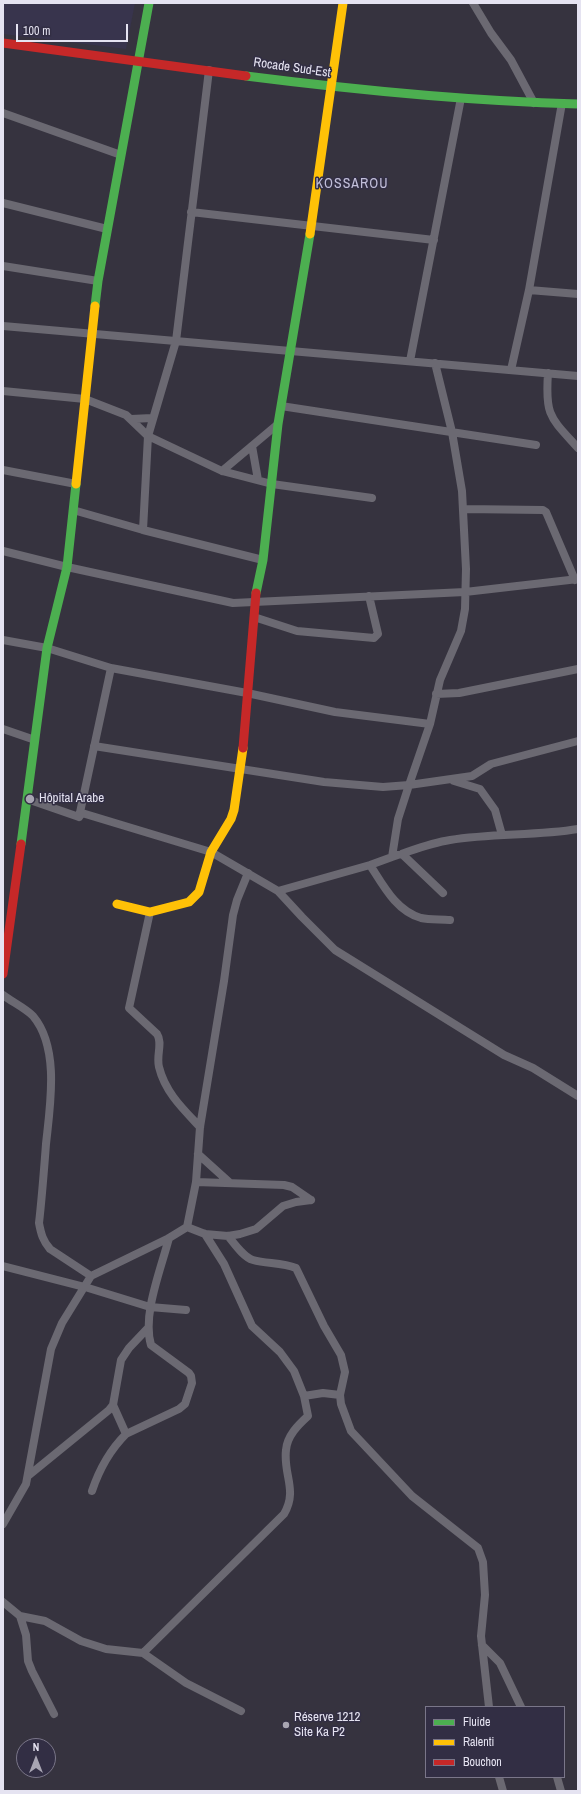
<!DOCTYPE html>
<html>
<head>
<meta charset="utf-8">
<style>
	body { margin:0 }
	#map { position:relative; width:581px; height:1794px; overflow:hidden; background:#36333f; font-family:"Archivo Narrow",sans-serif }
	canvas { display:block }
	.frame { position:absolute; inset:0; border:4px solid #e5e3f1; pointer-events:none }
	.legend { position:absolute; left:425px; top:1706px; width:140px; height:72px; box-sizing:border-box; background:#322e44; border:1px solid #7a7689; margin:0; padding:5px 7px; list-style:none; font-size:12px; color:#e5e3f1 }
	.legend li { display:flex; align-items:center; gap:8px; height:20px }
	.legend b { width:20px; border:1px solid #7a7689 }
	.north { position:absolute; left:16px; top:1738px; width:40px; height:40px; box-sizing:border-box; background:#322e44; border:1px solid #7a7689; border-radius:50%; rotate:0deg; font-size:11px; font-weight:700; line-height:16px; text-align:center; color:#e5e3f1 }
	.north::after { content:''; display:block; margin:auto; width:14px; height:18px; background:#a8a5b3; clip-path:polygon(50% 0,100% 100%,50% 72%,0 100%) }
	.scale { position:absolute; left:16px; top:24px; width:112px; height:18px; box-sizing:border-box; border:2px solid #e5e3f1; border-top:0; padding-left:5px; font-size:12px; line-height:14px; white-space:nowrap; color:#e5e3f1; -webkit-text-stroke:3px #322e44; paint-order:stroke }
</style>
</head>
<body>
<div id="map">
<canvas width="581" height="1794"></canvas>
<div class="frame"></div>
<ul class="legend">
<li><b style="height:5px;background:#4caf50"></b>Fluide</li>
<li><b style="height:5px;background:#ffc107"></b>Ralenti</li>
<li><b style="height:5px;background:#c62828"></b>Bouchon</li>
</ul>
<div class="north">N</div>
<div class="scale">100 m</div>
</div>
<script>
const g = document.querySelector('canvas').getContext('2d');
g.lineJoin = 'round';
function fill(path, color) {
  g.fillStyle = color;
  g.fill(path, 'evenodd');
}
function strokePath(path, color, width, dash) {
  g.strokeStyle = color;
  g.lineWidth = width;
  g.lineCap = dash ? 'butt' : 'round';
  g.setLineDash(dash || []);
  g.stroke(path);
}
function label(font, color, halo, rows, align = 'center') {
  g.font = font + ' "Archivo Narrow",sans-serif';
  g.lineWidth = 3;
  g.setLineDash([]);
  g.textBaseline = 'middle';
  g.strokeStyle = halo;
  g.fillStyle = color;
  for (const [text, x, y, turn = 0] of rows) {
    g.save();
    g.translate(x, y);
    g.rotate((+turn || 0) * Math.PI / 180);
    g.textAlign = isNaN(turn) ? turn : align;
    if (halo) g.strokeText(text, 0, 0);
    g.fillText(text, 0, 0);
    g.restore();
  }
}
fill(new Path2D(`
	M3 3H135L126 49 3 34Z`), '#38344d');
strokePath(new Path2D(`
	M473 3 491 33 511 60 534 103
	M3 113 121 155
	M3 203 107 229
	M191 212 434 240
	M3 266 98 281
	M529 290 578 294
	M3 326 578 376
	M410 361 461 98
	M511 370 529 290 562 103
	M548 373C545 416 550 417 578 448
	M3 391 85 399 126 415 148 436 222 471 272 484 372 498
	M281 406 536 445
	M131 419 152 418
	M252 446 258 480
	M3 470 76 484
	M222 471 278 424
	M464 509 543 510 546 512 575 580
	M73 510 143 530 263 560
	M143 530 148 436 176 341 209 70
	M3 551 67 567 233 603 465 592 578 579
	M254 617 297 631 374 638 378 634 369 596
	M3 640 47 648 111 668 247 693 335 712 430 724 440 680 461 631 465 609 466 569 462 491 452 432 435 363
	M436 694 459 693 578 669
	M3 729 35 740
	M578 741 491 764 472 776 409 785 398 819 392 857C411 851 430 843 450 840 493 833 536 836 578 829
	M94 746 324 782 383 787 409 785 430 724
	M454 781 480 789 495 810 502 835
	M27 799 79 817
	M79 817 82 813 211 852 278 891 302 917 335 950 504 1055 533 1068 578 1096
	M79 817 111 668
	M402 854 443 893
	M370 865C383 885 396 911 421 918 430 920 441 919 450 920
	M278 891 370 865 392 857
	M150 912 129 1008 157 1034C163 1043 156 1055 159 1067 165 1092 183 1109 200 1127
	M3 995C12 1002 25 1008 33 1016 60 1048 50 1106 46 1144 44 1170 42 1197 39 1223 41 1234 43 1241 50 1249L91 1276
	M198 1154 229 1182
	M196 1182 284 1185 292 1187 311 1200
	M187 1227 205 1234 228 1236 240 1234 256 1229 283 1206 296 1202 311 1200
	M228 1236C234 1243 243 1257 253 1260 267 1264 282 1262 296 1268L324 1326 341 1355 345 1372 340 1395
	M3 1266 85 1287 150 1307 186 1310
	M304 1396 323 1393 340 1395 341 1404 351 1431 412 1496 478 1548 483 1562 485 1595 481 1636 489 1707
	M113 1405 126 1434
	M28 1476 109 1410 113 1405 121 1360 129 1348 147 1329
	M92 1491C99 1470 111 1449 126 1434L179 1409 185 1404 192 1383 191 1376 189 1373 151 1345C142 1315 161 1269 169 1238
	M3 1524 26 1484 51 1349 62 1323 91 1276 169 1238 187 1227 196 1182 200 1127 224 981 233 915 237 900 248 873
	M3 1602 20 1616 26 1635 28 1661 32 1671 54 1714
	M20 1616 45 1621 81 1641 106 1649 143 1653 186 1683 241 1711
	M482 1645 500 1663 521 1707
	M143 1653 284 1514C298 1490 283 1475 286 1450 287 1436 298 1425 308 1416L304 1396 294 1371 280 1352 252 1326 224 1264 205 1234
	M499 1777 503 1791
	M557 1777 561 1791`), '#6b6972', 8);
strokePath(new Path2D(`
	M246 76C356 90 467 101 578 104
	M95 306 98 281 149 3
	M256 593 263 560 278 424 310 234
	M21 844 47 648 67 567 76 484`), '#4caf50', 9);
strokePath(new Path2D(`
	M310 234 343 3
	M76 484 95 306
	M117 904 150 912 189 902 199 892 211 852 231 819 234 810 243 748`), '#ffc107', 9);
strokePath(new Path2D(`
	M3 43 246 76
	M243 748 256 593
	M3 974 21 844`), '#c62828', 9);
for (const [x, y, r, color] of [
	[30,799,5,"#a8a5b3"],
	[286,1725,4,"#a8a5b3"]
]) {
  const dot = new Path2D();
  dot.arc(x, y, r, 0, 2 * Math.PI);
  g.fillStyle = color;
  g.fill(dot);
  strokePath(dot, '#322e44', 1.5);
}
label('13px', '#e5e3f1', '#322e44', [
	["Rocade Sud-Est",292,68,8]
]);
label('13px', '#e5e3f1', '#322e44', [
	["Hôpital Arabe",39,799],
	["Réserve 1212",294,1718],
	["Site Ka P2",294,1733]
], 'left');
g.letterSpacing = '1px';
label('14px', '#c1bed9', '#322e44', [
	["KOSSAROU",352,184]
]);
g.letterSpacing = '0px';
</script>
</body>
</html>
